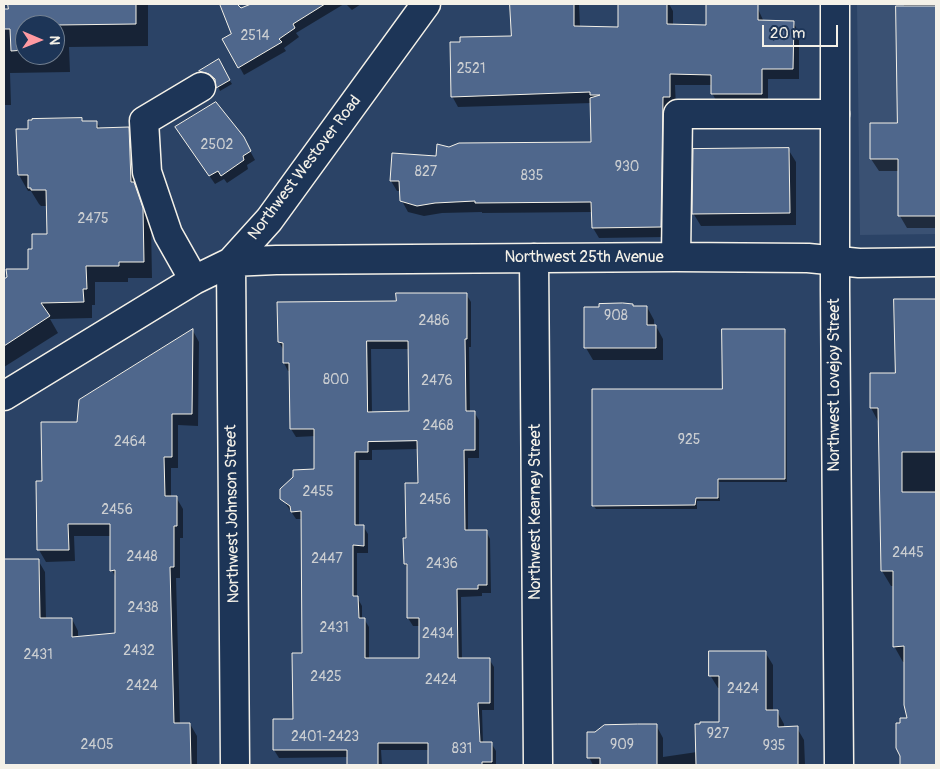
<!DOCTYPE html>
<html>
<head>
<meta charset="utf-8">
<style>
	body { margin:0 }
	#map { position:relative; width:940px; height:769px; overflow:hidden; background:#2b4366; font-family:Pangolin,sans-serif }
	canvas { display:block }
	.frame { position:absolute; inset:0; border:5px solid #f4f1e8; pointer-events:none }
	.north { position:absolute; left:15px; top:15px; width:50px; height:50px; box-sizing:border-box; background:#1d3557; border:1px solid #738091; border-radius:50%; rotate:91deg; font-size:14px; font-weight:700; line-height:20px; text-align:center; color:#f4f1e8 }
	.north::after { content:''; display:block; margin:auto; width:18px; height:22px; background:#ff9aa2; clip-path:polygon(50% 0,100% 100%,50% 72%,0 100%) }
	.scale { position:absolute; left:762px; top:25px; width:76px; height:22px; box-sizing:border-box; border:2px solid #f4f1e8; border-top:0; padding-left:6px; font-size:15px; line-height:18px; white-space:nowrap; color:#f4f1e8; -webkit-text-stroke:4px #1d3557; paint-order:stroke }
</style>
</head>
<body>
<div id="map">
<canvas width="940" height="769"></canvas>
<div class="frame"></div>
<div class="north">N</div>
<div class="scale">20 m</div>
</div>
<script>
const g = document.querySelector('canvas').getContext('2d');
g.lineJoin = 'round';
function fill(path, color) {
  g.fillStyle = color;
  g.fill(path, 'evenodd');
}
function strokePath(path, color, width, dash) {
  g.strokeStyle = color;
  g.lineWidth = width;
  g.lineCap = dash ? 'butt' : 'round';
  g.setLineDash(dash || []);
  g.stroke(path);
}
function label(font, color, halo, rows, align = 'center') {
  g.font = font + ' Pangolin,sans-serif';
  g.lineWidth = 4;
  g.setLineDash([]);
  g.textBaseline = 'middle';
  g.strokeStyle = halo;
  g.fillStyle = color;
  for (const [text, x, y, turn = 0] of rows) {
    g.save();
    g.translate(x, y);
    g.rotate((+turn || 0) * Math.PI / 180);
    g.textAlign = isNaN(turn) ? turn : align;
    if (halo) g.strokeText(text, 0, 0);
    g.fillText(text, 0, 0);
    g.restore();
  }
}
fill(new Path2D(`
	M857 4H936V234L860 235Z`), '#3a5173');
fill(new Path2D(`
	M10 4H148V46L69 47 70 72 10 73 11 105H4V10H10ZM25 25H55V55H25Z
	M221 4H236L241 10 260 4H344L296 33 299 37 284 48 286 51 244 75 224 39 232 34Z
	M346 4H361L352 10Z
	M525 4H579L580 27 619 28 620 4H669L673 11V26H707L708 4H750L758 9 764 22H793L799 33V79H768V105L718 104 712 93V85H675L676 108 666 237 599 238 593 228V212L482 213V212L442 213 424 216 408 212 402 201 401 191H397L391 181 437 157 449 148 592 143V103L458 107 452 96 512 37Z
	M904 4H936V228H907L900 216 899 171H879L871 159 899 124Z
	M218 61 232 84 220 91 216 81 212 77 202 75 200 71Z
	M29 119H82L83 122H96L101 129H128L137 145 140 194 151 225 152 278H128V282H95V305H92V318L50 319 58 333 4 367V281L17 270H30L33 250 49 235 48 206H41L39 204 31 191H28L19 175 29 130Z
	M182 136 243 138 255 160 247 165 248 169 227 183 224 179 215 184Z
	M788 149 796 162V225L701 226 693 213Z
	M466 294 471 302V347H469L470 412H474L479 420V458H468V531H486L490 539 491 593H482V596L461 597 462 659H489L494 667V710H482L483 743H491L496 751V765H430L429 750H381L382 765H349V757L279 758 274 750 294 720 304 654 302 519H296L282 498 316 470V436L296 437 291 429V371H288L284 363V351L279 342 397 302ZM371 349H410L411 413H372ZM419 449 420 484 407 540 405 564 408 569V618L413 626H420V660H369V627L364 619H362V606L357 597V553H368V534L363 526H359V460H372V450Z
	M896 301H936V765H902V756L908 719 905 662H903L894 646V586H891L882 571 879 423 871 408 896 374Z
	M633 307H647L654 320V326H656L663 339V360H593L586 348Z
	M784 330 786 334 787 482H719L720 501H697V509H596L593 505 724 390Z
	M193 331 199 342 198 426 178 425V468H171V497H176L183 509V538H180V578H176L180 725 190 724 197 736V765H4V561L38 560 45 572 46 619H72L78 631V638L117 634 116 578 112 570 111 536H74L75 561 46 562 39 550 43 483 79 423Z
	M765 652 773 665V711H777L784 724V728H797L804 740 805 765H593L589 757 656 725 663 738V757L697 752 720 723V688H718L710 675Z`), '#0007');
const building = new Path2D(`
	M8 4H136V24L57 25 58 50H55V25H25V50L11 51 10 29H4V9H8Z
	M220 4H237L241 8 251 4H325L293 24 295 28 279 39 282 42 238 68 222 39 231 34Z
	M510 4H574V26L618 27V4H667V24L706 25V4H758V20L794 21 793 69H762V94H711V75L670 74V97H663L661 227 592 228 591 202 475 203V201L435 203 417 206 400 201 399 181H390L392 153 436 156 437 144 449 147 459 143 591 142 590 98 600 95H590V92L451 97 450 42H460V37L511 36Z
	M896 6H936V216H898V159H870V123H897Z
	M219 59 230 80 216 88 215 79 209 74 199 71Z
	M216 102 244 137 251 151 243 156 244 160 221 176 218 171 209 176 175 127Z
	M82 118V121H97V128L129 127 131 182H134L143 208 144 262H119V266H86L87 289H83L84 302 41 303 50 316 4 346V279L7 277 6 269H28V249H32V234H47L46 190H31V188H28V175H18L16 129H28V120H32V119Z
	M789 148 790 213 692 214 693 149Z
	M396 293H467V339H465L466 411H475V450H464L465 530H487V585H478V589H457L458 658H490V703H478L480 742H492V762H482V765H428V743H378V765H347V750H273V719H293L292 653H302L301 511 291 512 290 506 280 499V489L293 477V470L314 469V429H290L289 363H283V343L278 342 277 302 396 301ZM367 341H408L409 411 368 412ZM417 441 418 483H405L406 538H403L404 564H407V618H419V658H365V618H359L358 596H353V545L364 546V525H355V452H368V442Z
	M894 299H936V452H902V492H936V765H900V756L896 748V723H900V718H907L904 705V646L893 647V571H881L878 408H870V373H895Z
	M623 303 633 304V306H647V325H656V348H584V307H599V304Z
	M193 329 192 414H172V457H164L165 496H177V526H174V567H170L174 723H190L191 765H4V559H39L40 618H72V637L115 633V570L110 571V524H68L69 550H37L36 481H42L41 422H77L79 400Z
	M722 329H785V479H718V498H696L695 505 592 506V389H722Z
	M709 651H766V710H778V727L798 726V765H696L695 724H700V722H719V676H709Z
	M638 724H657V765H600V758H587V732H595L604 725Z`);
fill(building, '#4f678c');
strokePath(building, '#f4f1e8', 1);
const minor = new Path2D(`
	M676 257 678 114H835
	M534 258 538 765
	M231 262 276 260 676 257 808 258 859 263 936 262
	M231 262 235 765
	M194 280 168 234 147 172 144 121 201 87
	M4 396 194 280 231 262 269 220 426 4`);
const major = new Path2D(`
	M835 4V290L839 765`);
strokePath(minor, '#f4f1e8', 31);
strokePath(major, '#f4f1e8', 31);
strokePath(minor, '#1d3557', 28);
strokePath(major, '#1d3557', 28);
label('14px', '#cbced1', null, [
	["2514",255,36],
	["2521",471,69],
	["2502",217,145],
	["930",627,167],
	["827",426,172],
	["835",532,176],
	["2475",93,219],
	["908",616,316],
	["2486",434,321],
	["800",336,380],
	["2476",437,381],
	["2468",438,426],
	["925",689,440],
	["2464",130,442],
	["2455",318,492],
	["2456",435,500],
	["2456",117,510],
	["2445",908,553],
	["2448",142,557],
	["2447",327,559],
	["2436",442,564],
	["2438",143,608],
	["2431",334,628],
	["2434",438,634],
	["2432",139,651],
	["2431",38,655],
	["2425",326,677],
	["2424",441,680],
	["2424",142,686],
	["2424",743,689],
	["927",718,734],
	["2401-2423",325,737],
	["2405",97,745],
	["909",622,745],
	["935",774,746],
	["831",462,749]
]);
label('16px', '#f4f1e8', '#1d3557', [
	["Northwest Westover Road",305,168,-53],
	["Northwest 25th Avenue",584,258],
	["Northwest Lovejoy Street",835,385,-90],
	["Northwest Kearney Street",536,512,-90],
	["Northwest Johnson Street",233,514,-91]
]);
</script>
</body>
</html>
